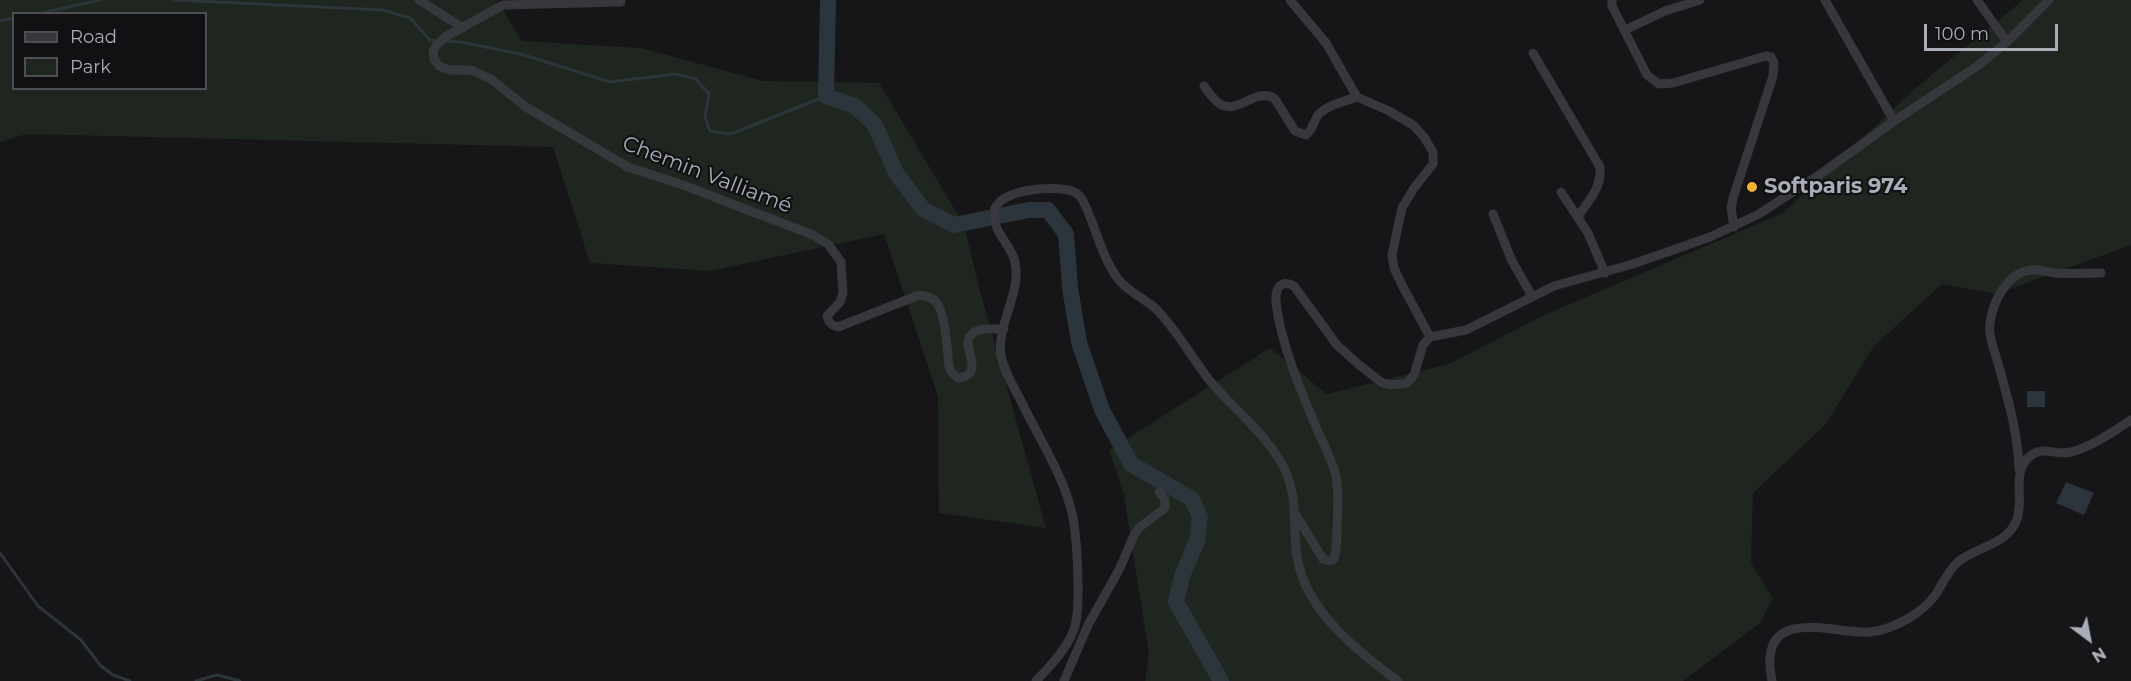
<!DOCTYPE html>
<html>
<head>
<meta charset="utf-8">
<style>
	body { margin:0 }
	#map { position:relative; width:2131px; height:681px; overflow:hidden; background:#161618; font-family:Montserrat,sans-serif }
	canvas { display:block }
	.legend { position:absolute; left:12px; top:12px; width:195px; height:78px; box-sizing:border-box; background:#111113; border:2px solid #4d4f55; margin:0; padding:8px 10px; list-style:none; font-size:18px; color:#a8adb8 }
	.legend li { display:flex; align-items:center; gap:12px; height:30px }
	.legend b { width:30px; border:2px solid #4d4f55 }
	.north { position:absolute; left:2059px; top:609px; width:60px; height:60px; -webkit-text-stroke:4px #111113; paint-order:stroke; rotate:148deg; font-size:16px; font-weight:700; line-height:24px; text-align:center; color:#a8adb8 }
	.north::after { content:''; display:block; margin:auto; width:21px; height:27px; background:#a8adb8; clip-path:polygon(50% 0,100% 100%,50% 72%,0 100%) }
	.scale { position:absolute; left:1924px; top:24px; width:134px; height:27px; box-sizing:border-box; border:3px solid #a8adb8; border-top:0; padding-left:8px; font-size:18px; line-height:21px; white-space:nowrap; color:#a8adb8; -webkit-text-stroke:4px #111113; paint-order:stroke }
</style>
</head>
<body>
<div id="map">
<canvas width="2131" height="681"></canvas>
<ul class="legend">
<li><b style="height:8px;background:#37383d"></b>Road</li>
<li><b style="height:16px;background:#1e261f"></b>Park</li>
</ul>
<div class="north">N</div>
<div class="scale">100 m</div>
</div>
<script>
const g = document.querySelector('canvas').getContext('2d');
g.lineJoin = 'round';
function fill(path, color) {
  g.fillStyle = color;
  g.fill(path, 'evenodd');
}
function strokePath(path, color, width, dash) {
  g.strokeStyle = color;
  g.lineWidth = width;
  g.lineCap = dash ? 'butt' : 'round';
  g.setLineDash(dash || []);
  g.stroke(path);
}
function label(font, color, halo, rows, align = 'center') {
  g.font = font + ' Montserrat,sans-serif';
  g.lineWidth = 4.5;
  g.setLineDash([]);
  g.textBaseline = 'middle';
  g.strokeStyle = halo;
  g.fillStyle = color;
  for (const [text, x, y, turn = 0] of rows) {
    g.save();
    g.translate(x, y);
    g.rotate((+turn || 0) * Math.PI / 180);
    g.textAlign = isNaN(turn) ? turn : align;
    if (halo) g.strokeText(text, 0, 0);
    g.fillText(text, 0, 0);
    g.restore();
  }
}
fill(new Path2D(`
	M0 0H497L522 41 641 48 763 81 879 83 964 225 979 287 1046 528 939 513 938 397 884 234 710 271 590 263 553 147 26 134 0 142ZM14 14H206V88H14Z
	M2023 0H2131V245L1996 294 1942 284 1874 346 1825 425 1753 493 1751 563 1773 598 1760 623 1683 681H1145L1149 654 1124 495 1109 450 1270 348 1327 394 1449 364 1544 315 1783 213 1918 86Z`), '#1e261f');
fill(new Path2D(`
	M2027 391H2045V407H2027Z
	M2066 482 2094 493 2084 515 2056 503Z`), '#2c353c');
strokePath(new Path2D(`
	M174 0 383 10 410 18 430 40 437 41
	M37 14 100 0
	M0 21 14 18
	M444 41 461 42 524 55 610 82 675 74 696 79 709 94 705 117 710 131 731 134 826 96
	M0 553 38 606 81 640 101 666 113 675 130 681
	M196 681 217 675 240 681`), '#2c353c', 3);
strokePath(new Path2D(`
	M828 0 826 96 855 106 875 125 896 173 923 209 954 225 1029 210H1048L1066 234 1070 288 1079 342 1102 410 1131 464 1192 499 1200 517 1197 541 1182 576 1176 602 1221 681`), '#2c353c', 16);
strokePath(new Path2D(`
	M419 0 463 28
	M1290 0 1326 43 1357 97 1389 111 1413 125 1424 137 1433 152V164L1414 188 1402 208 1392 255 1394 268 1402 285 1430 337
	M1612 0V6L1647 75 1659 84 1673 83 1766 56 1771 57 1774 63 1773 76 1733 198 1731 208 1734 227
	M1825 0 1894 121
	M1977 0 2007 42
	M621 2 503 5 445 37 436 46 433 52 434 59 439 66 450 70H471L491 79 526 107 628 167 683 185 813 235 828 244 841 262 843 293 840 302 827 316C829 323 831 325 838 327L919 295C925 296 932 297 936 302 946 314 947 350 949 366L951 372 958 378C988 374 959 346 971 335 978 327 994 329 1004 329
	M1625 30 1665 11 1700 0
	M1533 53 1600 167C1602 188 1588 201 1578 217
	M1204 86C1208 92 1214 100 1220 104 1239 115 1256 86 1275 99L1295 131 1306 135C1313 130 1313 122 1318 115 1327 105 1345 101 1357 97
	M1561 192 1588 233 1605 273
	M1493 214 1512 261 1532 296
	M2019 469C2018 436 2010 406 2001 374 1998 361 1992 347 1990 334 1987 311 2005 272 2032 270 2039 269 2047 272 2055 273 2070 274 2085 273 2101 273
	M1296 515 1323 559 1329 561 1334 559C1337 549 1337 537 1337 527 1338 510 1339 493 1336 476 1332 459 1323 444 1317 429 1301 391 1280 342 1276 301 1275 288 1281 279 1294 286L1337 345 1358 364 1381 382 1390 385 1407 383 1414 375 1423 345 1430 337 1466 330 1554 286 1633 264 1710 237 1759 214 1822 173 1894 121 1976 67 2007 42 2049 0
	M1036 681C1051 665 1069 647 1075 626 1081 605 1077 534 1072 513 1069 501 1065 489 1060 478 1048 451 1032 424 1019 397 1012 384 1004 371 1001 356 996 325 1022 293 1015 262 1011 244 993 233 994 213 995 189 1057 184 1074 192 1078 194 1081 197 1083 201 1096 226 1101 257 1119 280 1129 293 1147 299 1158 311 1178 332 1192 358 1210 381 1232 407 1261 430 1279 459 1298 489 1293 515 1296 548 1300 606 1354 649 1398 681
	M1064 681 1088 625 1119 570 1134 535 1140 527 1165 508V500L1159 492
	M1772 681C1771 674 1769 666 1770 658 1773 608 1840 635 1870 632 1884 631 1897 625 1909 618 1919 612 1929 604 1936 594 1943 583 1949 569 1959 561 1978 546 2008 545 2017 519 2024 499 2012 474 2028 458 2043 444 2053 456 2071 452 2091 447 2113 432 2131 420`), '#37383d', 9);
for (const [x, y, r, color] of [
	[1752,187,6,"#f2b134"]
]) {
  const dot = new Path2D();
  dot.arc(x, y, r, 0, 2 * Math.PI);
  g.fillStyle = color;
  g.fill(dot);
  strokePath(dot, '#111113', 2);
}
label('21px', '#a8adb8', '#111113', [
	["Chemin Valliamé",707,175,21]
]);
label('bold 21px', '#a8adb8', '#111113', [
	["Softparis 974",1764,187]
], 'left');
</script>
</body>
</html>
